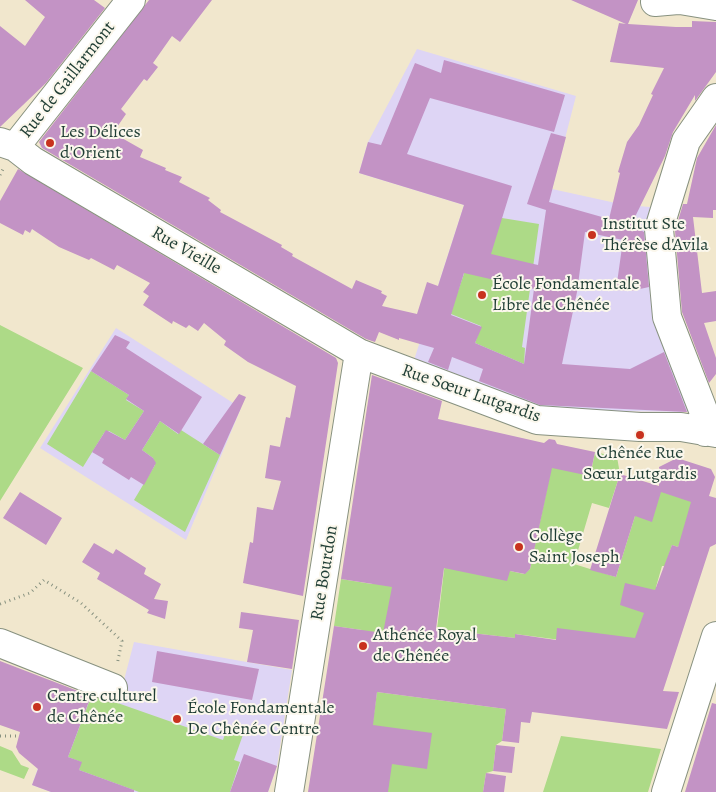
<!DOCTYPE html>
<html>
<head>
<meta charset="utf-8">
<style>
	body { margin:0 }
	canvas { display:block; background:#f1e7cd }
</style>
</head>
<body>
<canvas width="716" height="792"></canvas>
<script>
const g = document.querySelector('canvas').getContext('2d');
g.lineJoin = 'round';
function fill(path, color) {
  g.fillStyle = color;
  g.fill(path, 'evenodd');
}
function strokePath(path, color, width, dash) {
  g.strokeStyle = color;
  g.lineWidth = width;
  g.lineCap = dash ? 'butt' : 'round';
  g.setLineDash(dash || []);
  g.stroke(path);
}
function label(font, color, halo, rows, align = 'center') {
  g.font = font + ' Alegreya,serif';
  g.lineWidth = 4;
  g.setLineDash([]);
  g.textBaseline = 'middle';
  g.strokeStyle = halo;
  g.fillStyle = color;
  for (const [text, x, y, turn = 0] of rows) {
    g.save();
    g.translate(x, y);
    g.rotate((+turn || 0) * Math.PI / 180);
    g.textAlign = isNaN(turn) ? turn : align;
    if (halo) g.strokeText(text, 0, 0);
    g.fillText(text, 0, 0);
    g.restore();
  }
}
fill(new Path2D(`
	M417 49 576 96 552 189 625 205 650 207 646 242 654 286 694 405 689 412 596 411 539 407 414 360 464 205 359 173 368 142Z
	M116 328 241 408 186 540 40 448Z
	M134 642 292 670 277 766 268 792H51L32 785 39 765 57 758 80 690 118 703Z`), '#ded5f5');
fill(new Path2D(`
	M502 218 539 224 522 347 525 348 524 364 475 343 481 326 431 306 458 291 468 262Z
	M0 325 83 368 0 501Z
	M91 371 129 395 126 400 144 411 125 440 109 431 104 433 83 467 47 444Z
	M160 421 178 434 181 430 220 455 185 532 134 500 155 465 153 458 142 450Z
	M595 452 617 457 620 474 609 508 592 503 574 564 616 577 635 516 663 485 701 497 678 547 672 545 665 566H662L656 587 665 590 644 651 515 634V638L437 629 445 562 431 554 524 574 530 569 553 460 587 475 591 472Z
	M407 565 391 644 361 640 362 630 334 626 341 579 372 584Z
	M377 692 506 709 502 741 496 745 493 771 486 773 483 792H363Z
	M92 694 223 740 228 725 245 729 234 760 240 762 230 792H139L79 770 81 762 68 757Z
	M561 736 661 749 648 792H543Z
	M0 746 12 751 21 765 29 768 24 779 0 770Z`), '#adda87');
fill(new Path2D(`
	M25 0H94L105 8 46 83 0 127V26L25 46 45 17Z
	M149 0H212L180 42 172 36 153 63 158 67 147 81 144 79 121 109 126 114 113 133 143 150 140 157 166 168 165 170 182 177 179 182 210 198 208 200 221 210 220 212 282 245 281 247 293 254 292 256 352 289 356 280 382 291 381 293 387 296 382 306 417 314 427 282 438 286 464 205 359 173 368 142 381 145 415 63 441 73 444 60 565 95 554 132 430 98 407 154 512 186 491 254 538 265 546 210 527 204 551 133 566 137 549 202 609 219 620 173 618 172 627 142 639 125 653 95 651 94 664 68 610 62 619 23 626 24 571 0H638L628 24 676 27H692V21L716 22V72L695 101V95L673 132 665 156 631 225 644 232 649 287 631 291 616 290 623 240 585 232 577 292 562 364 630 369 664 352 687 412 540 405 479 381 483 369 452 357 448 370 428 362 434 348 399 338V340L379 332 375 342 366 339 42 148 39 142ZM464 273 534 289 524 364 475 343 482 327 451 315Z
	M716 125V210H713V218L693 217 702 293 716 291V321L704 323 716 358V374L709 383 682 312 675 231 683 204H687L697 158Z
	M18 169 336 358 338 363 303 596 243 583 250 542 253 543 257 507 273 510 281 481 265 478 270 445 280 447 286 417 290 418 296 386 248 362 224 345 226 341 204 323 198 331 189 325 186 328 173 321 172 324 143 305 149 296 143 292 150 283 117 265 114 270 91 258 89 260 59 247 32 229 30 233 25 230 23 235 0 223V201Z
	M115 335 130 342 126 348 202 397 179 434 160 421 142 450 153 458 156 463 144 485 131 477 129 480 102 463 104 459 92 452 106 430 125 440 144 411 126 399 129 395 91 371Z
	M372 375 442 401 438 419 544 443 549 439 555 440 557 444 595 452 590 476 552 468 530 569 525 574 510 571 507 581 444 568 436 629 515 638V634L556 640 557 628 635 638 644 613 620 605 625 583 655 590 672 545 678 547 691 502 661 492 652 522 635 516 616 577 590 570 620 474 659 486V467L677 458 711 469 715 477 709 496 716 498V544L710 547 663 691 679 692 667 729 532 712 530 723 521 722 519 743 502 741 506 709 377 692 373 725 432 733 427 769 392 764 388 792H308L334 626 383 633 392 587 341 579Z
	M239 394 246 397 220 455 203 444Z
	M20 492 62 518 46 545 3 518Z
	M94 543 113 554 116 549 146 568 144 574 161 584 154 599 168 601 165 619 147 613 149 610 97 579 100 573 82 562Z
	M241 612 299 620 292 669 247 662 253 630 239 628Z
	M157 651 259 669 252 700 152 682Z
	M0 661 91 696 68 757 82 762 79 770 134 790V792H51L32 785 38 769 19 753 16 747 20 732 0 725Z
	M712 703 716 704V792H685Z
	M496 745 515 747 512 773 493 771Z
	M244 754 277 766 268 792H230Z
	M486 773 506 776 504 792H483Z`), '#c393c5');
const minor = new Path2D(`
	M680 0 716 6
	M655 2 678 0
	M0 142 15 147 33 161 359 353 537 420 640 427H681L716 433
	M15 147 131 0
	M705 432 703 410 667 317 659 229 686 141 716 98
	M0 643 113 688
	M289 792 359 353
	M666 792 716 636`);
strokePath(minor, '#889280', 30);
strokePath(new Path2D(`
	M0 175 4 167
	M0 604 30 593 44 580 81 603 122 641 117 665
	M0 736H19`), '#889280', 3, [1, 4]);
strokePath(minor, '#fff', 28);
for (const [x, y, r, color] of [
	[50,143,5,"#c8321e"],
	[592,235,5,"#c8321e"],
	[482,295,5,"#c8321e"],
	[640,435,5,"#c8321e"],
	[519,547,5,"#c8321e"],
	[363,646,5,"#c8321e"],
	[37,707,5,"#c8321e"],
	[177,719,5,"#c8321e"]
]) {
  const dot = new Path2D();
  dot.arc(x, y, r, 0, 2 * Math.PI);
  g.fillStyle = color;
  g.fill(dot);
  strokePath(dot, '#fbf7ec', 2);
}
label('18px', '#1f3d34', '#fbf7ec', [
	["Rue de Gaillarmont",68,80,-52],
	["Rue Vieille",186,251,30],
	["Rue Sœur Lutgardis",471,394,19],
	["Rue Bourdon",325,573,-81]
]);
label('18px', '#1f3d34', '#fbf7ec', [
	["Les Délices",60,133],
	["d'Orient",60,154],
	["Institut Ste",602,225],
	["Thérèse d'Avila",602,246],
	["École Fondamentale",492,285],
	["Libre de Chênée",492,306],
	["Chênée Rue",640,454,"center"],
	["Sœur Lutgardis",640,475,"center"],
	["Collège",529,537],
	["Saint Joseph",529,558],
	["Athénée Royal",373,636],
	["de Chênée",373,657],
	["Centre culturel",47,697],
	["de Chênée",47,718],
	["École Fondamentale",187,709],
	["De Chênée Centre",187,730]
], 'left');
</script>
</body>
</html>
